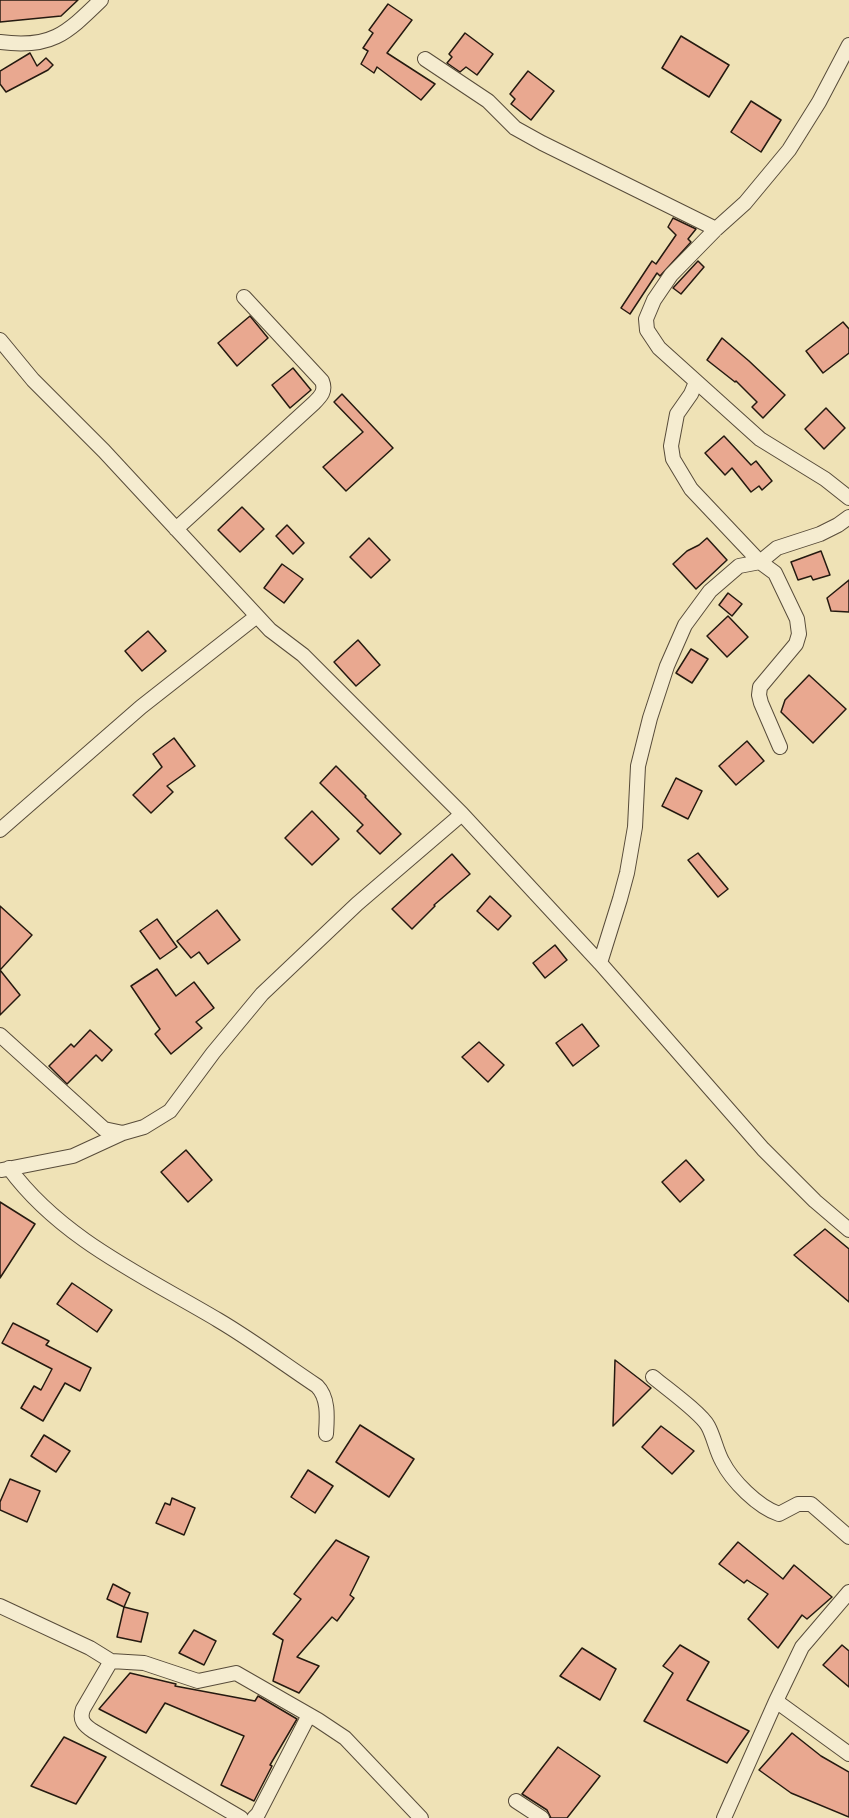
<!DOCTYPE html>
<html>
<head>
<meta charset="utf-8">
<style>
	body { margin:0 }
	canvas { display:block; background:#efe2b6 }
</style>
</head>
<body>
<canvas width="849" height="1818"></canvas>
<script>
const g = document.querySelector('canvas').getContext('2d');
g.lineJoin = 'round';
function fill(path, color) {
  g.fillStyle = color;
  g.fill(path, 'evenodd');
}
function strokePath(path, color, width, dash) {
  g.strokeStyle = color;
  g.lineWidth = width;
  g.lineCap = dash ? 'butt' : 'round';
  g.setLineDash(dash || []);
  g.stroke(path);
}
const building = new Path2D(`
	M0 0H78L61 16 0 22Z
	M388 4 412 20 387 53 435 84 421 100 377 67 374 73 361 64 368 51 363 48 373 33 369 30Z
	M465 33 493 54 477 75 466 67 460 72 447 63 452 57 449 54Z
	M681 36 729 65 709 97 662 68Z
	M30 53 37 66 46 58 53 65 48 70 6 92 0 84V71Z
	M528 71 554 91 531 120 511 104 515 99 510 94Z
	M751 101 781 120 761 152 731 132Z
	M673 218 696 229 688 239 691 242 660 276 657 273 630 314 621 308 652 261 656 264 676 235 668 227Z
	M698 261 704 267 681 294 673 288Z
	M250 316 268 338 237 366 218 343Z
	M843 322 849 329V353L823 373 806 351Z
	M722 338 749 361 785 395 763 418 752 407 757 402 736 381 735 382 707 360Z
	M293 368 311 390 290 408 272 385Z
	M342 394 393 448 346 491 323 467 363 432 334 402Z
	M826 408 845 428 824 449 805 429Z
	M724 436 751 465 756 461 772 481 762 490 759 486 751 492 732 468 725 475 705 453Z
	M242 507 264 529 240 552 218 530Z
	M287 525 304 543 293 554 276 536Z
	M369 538 390 560 371 578 350 557Z
	M707 538 727 560 696 589 673 564 687 551 699 545Z
	M821 551 830 575 813 580 811 576 798 580 791 562Z
	M282 564 303 579 284 603 264 588Z
	M849 580V612L831 611 827 598Z
	M728 593 742 604 732 616 719 605Z
	M728 616 748 637 727 657 707 636Z
	M148 631 166 651 142 671 125 651Z
	M358 640 380 665 356 686 334 662Z
	M691 649 708 659 692 683 676 673Z
	M809 675 846 709 813 743 781 712 785 700Z
	M174 738 195 766 167 786 173 792 151 813 133 795 162 767 153 754Z
	M747 741 764 761 736 785 719 766Z
	M336 766 366 796 365 797 401 834 380 854 357 831 363 825 320 783Z
	M676 778 702 791 688 819 662 806Z
	M312 811 339 839 312 865 285 838Z
	M698 853 728 889 718 897 688 860Z
	M452 854 470 874 434 905 435 906 412 929 392 909Z
	M490 896 511 916 498 930 477 911Z
	M0 906 32 935 0 970 20 995 0 1015Z
	M217 910 240 940 208 964 199 952 191 958 177 941Z
	M157 919 177 947 160 959 140 931Z
	M555 945 567 960 545 978 533 963Z
	M157 969 176 996 194 982 214 1008 196 1022 202 1028 171 1054 155 1034 160 1029 131 986Z
	M582 1024 599 1046 573 1066 556 1043Z
	M90 1030 112 1050 102 1061 96 1055 67 1084 49 1066 71 1044 74 1047Z
	M479 1042 504 1065 488 1082 462 1057Z
	M186 1150 212 1180 188 1202 161 1172Z
	M686 1160 704 1180 680 1202 662 1182Z
	M0 1202 35 1224 0 1278Z
	M825 1229 849 1249V1302L794 1255Z
	M72 1283 112 1310 97 1332 57 1304Z
	M13 1323 49 1341 46 1345 91 1368 80 1391 65 1383 43 1421 21 1408 34 1386 41 1390 52 1369 2 1343Z
	M615 1360 651 1388 613 1426Z
	M360 1425 414 1459 389 1497 336 1462Z
	M661 1426 694 1451 672 1474 642 1447Z
	M44 1435 70 1451 56 1472 31 1456Z
	M308 1470 333 1486 315 1513 291 1497Z
	M10 1479 40 1491 27 1522 0 1510V1502Z
	M172 1498 195 1508 184 1535 156 1523 165 1503 170 1505Z
	M336 1540 369 1557 350 1595 354 1598 337 1621 332 1617 297 1657 319 1666 299 1693 273 1681 283 1640 273 1634 301 1599 294 1594Z
	M738 1542 783 1579 794 1565 832 1597 807 1619 802 1615 778 1648 748 1619 768 1594 747 1580 744 1583 719 1564Z
	M113 1584 130 1593 124 1607 107 1599Z
	M124 1607 148 1613 141 1642 117 1637Z
	M194 1630 216 1641 204 1665 179 1653Z
	M680 1645 709 1662 687 1700 749 1731 727 1763 644 1721 673 1673 663 1666Z
	M842 1645 849 1651V1687L823 1665Z
	M582 1648 616 1669 600 1700 560 1676Z
	M130 1673 176 1684 175 1686 255 1701 258 1696 297 1719 270 1765 272 1766 254 1801 221 1785 244 1736 165 1703 146 1733 99 1709Z
	M792 1733 821 1756 849 1772V1817L791 1793 759 1770Z
	M64 1737 106 1757 76 1804 31 1786Z
	M558 1747 600 1776 567 1818H551L547 1810 522 1794Z`);
fill(building, '#e9a890');
strokePath(building, '#251a10', 1.5);
const street = new Path2D(`
	M0 42C51 49 66 34 101 0
	M849 45 819 102 789 150 745 203 716 229 671 275 654 300 646 319 647 330 659 348 760 439 825 479 849 498
	M425 59 488 101 515 128 542 143 716 229
	M0 340 33 380 104 451 270 630 303 655 462 814 600 963 763 1149 815 1201 849 1230
	M696 382 691 394 677 414 671 446 673 459 691 489 760 562 775 573 797 619 799 634 796 644 760 687 759 695 761 703 780 747
	M176 529 314 403C321 396 326 391 322 381L244 297
	M0 830 141 707 257 616
	M600 963 620 899 627 873 635 827 638 766 650 718 667 666 685 625 710 591 739 566 760 562 777 548 820 534 838 525 849 517
	M0 1035 104 1129 123 1133 144 1127 170 1111 213 1053 262 994 357 904 462 814
	M9 1168C61 1239 144 1276 218 1320 252 1340 284 1364 317 1386 329 1398 327 1418 326 1434
	M2 1170 73 1156 123 1133
	M653 1377C666 1388 701 1413 708 1426 714 1437 716 1450 722 1461 732 1481 758 1507 779 1514L798 1504H811L849 1537
	M0 1606 90 1648 111 1661 144 1663 198 1681 236 1673 318 1720 345 1738 421 1818
	M111 1661 83 1709C79 1720 84 1725 93 1731L241 1818
	M776 1701 849 1754
	M516 1801 542 1818
	M254 1818 258 1814 309 1715
	M724 1818 776 1701 802 1647 849 1592`);
strokePath(street, '#584c3a', 16);
strokePath(street, '#f5ecd0', 14);
</script>
</body>
</html>
